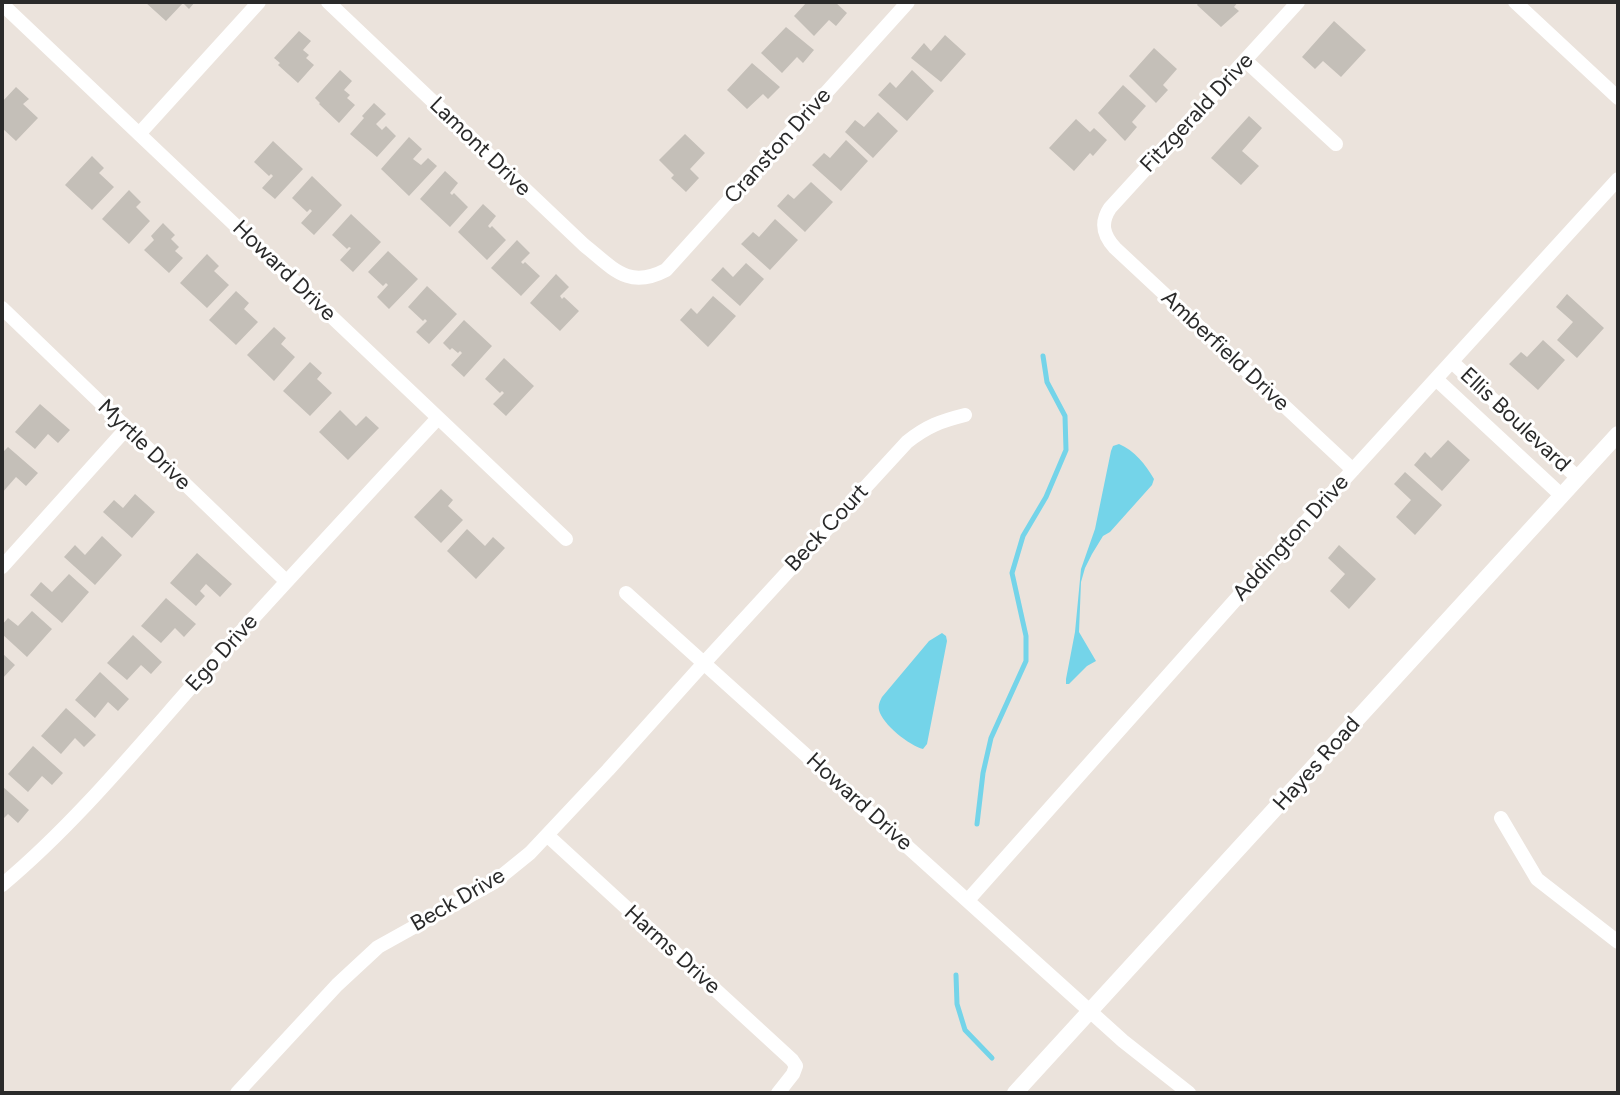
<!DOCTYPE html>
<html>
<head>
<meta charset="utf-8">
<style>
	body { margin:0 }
	#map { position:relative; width:1620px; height:1095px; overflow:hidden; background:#ebe3dc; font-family:Figtree,sans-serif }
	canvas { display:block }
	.frame { position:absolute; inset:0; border:4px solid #2a2a2a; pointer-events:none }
</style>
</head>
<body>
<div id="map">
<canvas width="1620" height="1095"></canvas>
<div class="frame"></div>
</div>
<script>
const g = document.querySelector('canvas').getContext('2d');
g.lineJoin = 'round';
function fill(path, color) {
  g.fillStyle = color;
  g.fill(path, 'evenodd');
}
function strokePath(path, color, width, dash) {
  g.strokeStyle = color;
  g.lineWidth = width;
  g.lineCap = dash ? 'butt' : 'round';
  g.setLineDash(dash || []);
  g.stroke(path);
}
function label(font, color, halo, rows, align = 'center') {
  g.font = font + ' Figtree,sans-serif';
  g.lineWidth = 6;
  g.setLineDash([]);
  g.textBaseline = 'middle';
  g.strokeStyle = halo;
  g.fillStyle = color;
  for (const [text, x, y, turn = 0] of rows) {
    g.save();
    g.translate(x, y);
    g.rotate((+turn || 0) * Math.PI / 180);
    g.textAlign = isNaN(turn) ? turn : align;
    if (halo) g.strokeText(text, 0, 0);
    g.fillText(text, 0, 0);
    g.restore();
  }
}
fill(new Path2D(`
	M1119 444C1134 450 1146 465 1154 479L1152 485 1110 532 1103 536 1092 554 1085 568 1081 582 1079 632 1096 661 1087 666 1069 684H1066V679L1075 632 1081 569 1095 529 1111 451 1113 446Z
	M942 633 946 636 947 641 927 744 923 749C910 746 882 724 879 710 878 705 880 701 882 697L929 641Z`), '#74d4e9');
strokePath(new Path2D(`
	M977 824 983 773 991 738 1026 661V636L1012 573 1023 536 1046 497 1066 450 1065 416 1047 382 1043 356
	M956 975 957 1004 965 1030 992 1058`), '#74d4e9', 5);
fill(new Path2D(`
	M145 2H195L189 9 183 3 166 21Z
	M807 2H835L847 13 836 26 829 20 814 36 794 16Z
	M1199 2H1238L1234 7 1239 11 1221 27 1197 5Z
	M1334 21 1366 50 1341 77 1323 61 1315 69 1302 57Z
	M786 27 814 50 803 63 797 57 782 73 761 53Z
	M299 31 311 41 303 50 309 55 306 58 314 65 298 83 278 65 280 63 274 58Z
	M945 35 966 54 941 82 911 58 924 43 931 51Z
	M1154 48 1177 69 1163 85 1168 90 1156 103 1129 76Z
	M752 63 780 87 768 99 763 94 747 109 727 90Z
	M340 70 352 81 344 90 350 95 347 98 355 105 339 123 319 104 320 103 315 98Z
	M912 70 934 91 907 121 878 95 890 82 896 88Z
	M1123 85 1146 106 1132 122 1137 127 1125 141 1098 113Z
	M16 87 29 99 23 104 38 118 16 141 2 128V102Z
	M374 103 386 114 376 124 382 130 386 126 396 136 377 157 350 134 364 118 362 116Z
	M878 112 898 131 873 158 845 132 855 120 864 127Z
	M1249 116 1262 128 1242 151 1259 166 1241 185 1211 158Z
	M1076 119 1090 132 1094 128 1107 140 1093 156 1090 153 1074 171 1049 148Z
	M685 134 705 153 690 169 699 178 686 192 671 178 674 175 659 160Z
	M409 137 422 149 413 159 421 165 428 158 437 166 409 196 381 169Z
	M846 140 868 161 841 191 812 165 824 153 830 158Z
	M273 141 303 169 275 199 262 188 273 176 271 174 269 176 254 162Z
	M92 156 104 168 99 173 114 187 92 210 65 185Z
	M445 171 458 183 450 193 452 195 454 193 468 207 450 227 420 199Z
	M312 176 342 205 314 235 301 223 312 211 310 209 307 212 292 198Z
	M811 182 833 202 805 232 777 206 788 194 794 199Z
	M129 190 141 202 136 207 150 221 129 244 102 219Z
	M483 204 496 216 488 226 490 228 492 226 506 240 487 260 458 232Z
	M351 214 381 242 353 272 340 260 351 248 349 247 347 249 332 235Z
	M775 219 798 240 770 270 741 244 753 232 759 237Z
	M163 223 175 235 171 239 179 247 175 251 183 258 169 273 144 250 154 240 151 236Z
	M517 240 530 253 521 262 523 264 525 262 540 276 521 296 491 268Z
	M388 251 418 279 389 309 377 297 388 285 386 283 383 286 368 272Z
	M207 254 219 266 214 271 229 285 207 308 180 283Z
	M746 263 764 279 740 306 711 280 723 267 733 277Z
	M556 274 569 287 560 296 562 299 564 297 579 311 560 331 530 303Z
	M427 286 457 314 429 344 416 332 427 321 425 319 423 321 408 307Z
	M236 291 249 303 244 309 258 322 236 345 209 320Z
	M1567 294 1604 328 1577 358 1557 340 1573 322 1556 307Z
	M713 296 736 316 708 347 680 320 691 308 697 314Z
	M464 320 492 346 464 377 451 365 462 353 460 351 458 353 452 348 450 350 443 343Z
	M274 327 286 338 281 344 295 357 274 381 247 355Z
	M1543 340 1565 360 1538 390 1509 364 1521 352 1527 357Z
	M504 358 534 386 506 416 493 404 504 393 502 391 500 393 485 379Z
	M310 362 322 373 317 379 332 393 310 416 283 391Z
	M40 404 70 430 58 443 48 434 35 449 15 432Z
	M340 410 356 426 366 416 379 428 348 460 319 432Z
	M1448 440 1470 460 1442 491 1414 465 1425 452 1431 458Z
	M8 447 38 473 26 486 16 477 2 493V453Z
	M1405 472 1442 505 1415 535 1396 517 1411 500 1394 484Z
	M441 489 453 500 448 506 463 520 441 543 414 517Z
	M135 494 155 512 132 538 103 512 114 500 123 508Z
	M467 529 485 546 493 537 505 548 476 579 447 551Z
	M102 536 122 555 95 585 64 557 75 545 85 555Z
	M1339 545 1376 579 1349 609 1330 591 1345 574 1328 558Z
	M197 553 232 584 220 597 206 584 200 591 205 596 196 606 170 583Z
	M69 574 89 592 62 623 30 595 41 582 52 592Z
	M166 598 196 624 184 637 175 628 161 643 141 626Z
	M32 611 52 629 27 657 2 634V625L8 618 18 626Z
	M133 635 162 662 151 674 141 665 127 680 107 663Z
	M2 653 15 665 2 679Z
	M100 672 129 699 118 711 108 702 95 718 75 700Z
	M66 708 96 735 84 747 75 738 61 754 41 736Z
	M33 746 63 773 52 785 42 776 28 792 8 774Z
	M2 786 29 810 18 823 8 814 2 820Z`), '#c4bfb8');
strokePath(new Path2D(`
	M328 2 584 245C613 268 628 290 666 270L908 2
	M1298 2 1110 208C1100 223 1103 235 1115 248L1353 470
	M1515 2 1618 98
	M2 4 566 539
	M1246 61 1336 144
	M139 134 259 2
	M2 308 286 581
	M1452 362 1578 478
	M1436 379 1561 495
	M2 567 126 429
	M626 593 1123 1041 1189 1093
	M1501 818 1537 879 1618 942
	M547 835 792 1060 796 1066 793 1074 778 1093
	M2 885C74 825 137 748 199 678 278 590 358 504 438 418
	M968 900 1278 552 1618 179
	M237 1093 337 985 378 947 493 883 530 853 608 770 704 663 907 442C927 426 941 421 965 415`), '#fff', 14);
strokePath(new Path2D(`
	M1015 1093 1618 434`), '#fff', 16);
label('22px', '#2a2a2a', '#fff', [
	["Fitzgerald Drive",1197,113,-47],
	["Cranston Drive",778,146,-48],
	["Lamont Drive",480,147,44],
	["Howard Drive",284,271,44],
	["Amberfield Drive",1225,351,43],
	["Ellis Boulevard",1515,420,43],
	["Myrtle Drive",144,445,44],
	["Beck Court",827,528,-47],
	["Addington Drive",1291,538,-48],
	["Ego Drive",222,653,-48],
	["Hayes Road",1317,764,-48],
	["Howard Drive",859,802,42],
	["Beck Drive",458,900,-30],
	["Harms Drive",672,950,42]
]);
</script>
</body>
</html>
